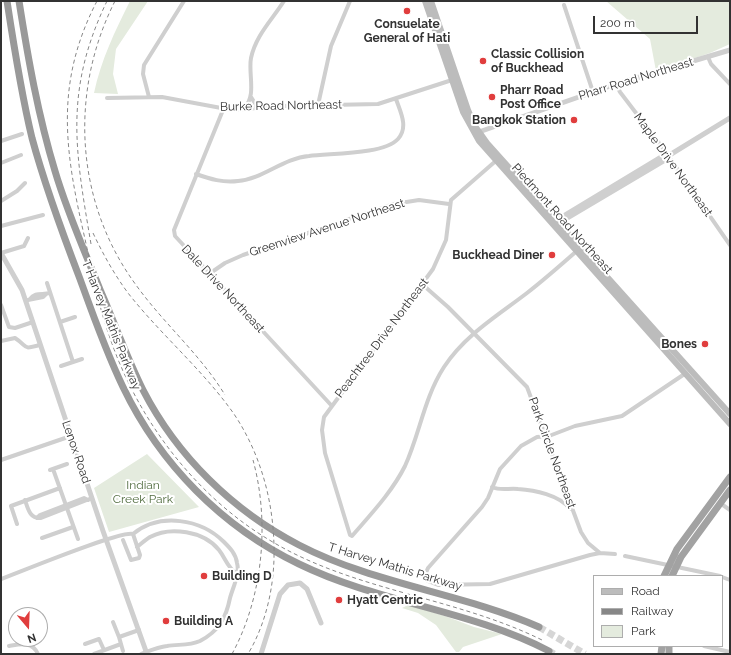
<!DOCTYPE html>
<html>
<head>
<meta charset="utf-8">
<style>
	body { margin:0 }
	#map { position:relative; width:731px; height:655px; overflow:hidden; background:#fff; font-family:Raleway,sans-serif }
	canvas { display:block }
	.frame { position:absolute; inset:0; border:2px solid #323232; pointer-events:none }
	.legend { position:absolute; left:593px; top:575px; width:130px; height:72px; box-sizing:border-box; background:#fff; border:1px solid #adadad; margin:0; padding:5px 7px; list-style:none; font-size:12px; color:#323232 }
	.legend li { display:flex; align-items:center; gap:8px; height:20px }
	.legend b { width:20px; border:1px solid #adadad }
	.north { position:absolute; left:8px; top:607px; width:40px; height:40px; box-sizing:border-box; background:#fff; border:1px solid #adadad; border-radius:50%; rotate:161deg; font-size:11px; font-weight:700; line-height:16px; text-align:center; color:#323232 }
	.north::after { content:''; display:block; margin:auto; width:14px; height:18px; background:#e03d3d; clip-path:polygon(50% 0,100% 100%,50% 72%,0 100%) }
	.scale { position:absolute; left:593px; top:16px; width:105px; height:18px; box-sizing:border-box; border:2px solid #323232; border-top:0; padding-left:5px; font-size:12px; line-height:14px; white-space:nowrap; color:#323232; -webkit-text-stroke:3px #fff; paint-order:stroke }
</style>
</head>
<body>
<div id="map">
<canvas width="731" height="655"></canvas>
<div class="frame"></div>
<ul class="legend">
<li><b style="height:5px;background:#bcbcbc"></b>Road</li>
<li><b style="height:5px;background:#878787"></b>Railway</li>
<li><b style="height:11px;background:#e4ebde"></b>Park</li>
</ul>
<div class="north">N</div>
<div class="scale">200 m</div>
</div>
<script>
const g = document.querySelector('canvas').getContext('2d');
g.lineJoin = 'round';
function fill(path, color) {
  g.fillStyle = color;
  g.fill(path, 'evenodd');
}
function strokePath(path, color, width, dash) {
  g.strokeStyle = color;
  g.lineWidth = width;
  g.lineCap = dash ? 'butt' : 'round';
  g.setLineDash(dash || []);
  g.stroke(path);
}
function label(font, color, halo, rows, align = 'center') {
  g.font = font + ' Raleway,sans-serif';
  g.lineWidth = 4;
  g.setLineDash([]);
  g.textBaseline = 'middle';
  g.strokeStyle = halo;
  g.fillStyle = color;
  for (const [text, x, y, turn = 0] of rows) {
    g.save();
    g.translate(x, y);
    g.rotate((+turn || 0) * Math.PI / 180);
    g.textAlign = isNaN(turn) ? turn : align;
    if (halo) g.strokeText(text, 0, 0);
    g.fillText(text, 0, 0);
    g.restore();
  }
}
fill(new Path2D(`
	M130 1H148L116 49 113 74 118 94 94 93C101 60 115 31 130 1Z
	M606 1H730V44L710 53 656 71 650 39Z
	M147 454 199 507 109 532 94 488Z
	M408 605 445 616 474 627 502 634 463 647 459 652H456L436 625 418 613 402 608Z`), '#e4ebde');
strokePath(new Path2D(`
	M539 627 585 654
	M549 651 554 654`), '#d6d6d6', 7, [7, 3.5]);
strokePath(new Path2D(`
	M564 5 593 92
	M708 57 711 64 730 84
	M616 84 620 92 662 147 730 245
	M149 97 143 74 144 65 184 1
	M251 97 258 108
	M107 98 162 97 232 110 282 106 378 104 452 80
	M318 105 331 46 350 1
	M244 108C257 96 248 74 251 58 256 35 272 20 284 1
	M223 110 174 230 175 236 331 405
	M1 141 22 134
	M498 159 451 200 446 240 433 269 324 417 322 430 325 453 350 535 352 536C371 514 392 492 405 466 420 433 424 398 444 367 465 335 497 316 527 293 545 279 562 264 579 249
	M1 163 21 155
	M196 174C210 179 223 183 238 181 263 179 283 158 309 156 330 153 383 155 398 139 409 127 400 111 396 99
	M1 201 17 191 25 183
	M1 226 43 215
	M1 253 24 246 28 238
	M209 274 225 263 243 255 394 204 419 200 449 204
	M47 283 73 362
	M423 285 448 307 527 387 581 532 588 543 600 553
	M30 299C35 292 42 295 50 293
	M28 300 43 297 46 294
	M1 305 9 327 15 328 33 322
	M60 322 75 317
	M1 341 15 338C29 347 21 350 40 345
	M61 366 82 359
	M1 460 71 436
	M53 469 78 539
	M50 470 67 464
	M492 487C501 491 508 488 518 489 534 490 560 495 570 509
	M25 500C28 509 30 519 41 518L92 498
	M720 503 730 510
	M37 518 40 515 84 498 88 500
	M17 524 11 506 60 488
	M42 538 73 527
	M123 540 131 560 139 558 140 555 133 534
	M137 547C141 544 145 540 150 537 170 526 204 531 219 550 226 559 227 567 237 574
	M615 554 600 553 590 555 490 584 438 585 428 581 425 575 428 568 482 507 488 498 500 469 521 446 537 437 549 436 575 426 622 416 686 373
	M625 556 720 576
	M722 577 730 580
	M1 579C20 572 121 530 133 534 160 512 201 519 224 542 230 548 236 554 237 563 240 574 233 587 230 598 226 618 219 631 200 641 189 646 178 644 167 646 158 647 149 651 141 654
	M113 622 119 637 139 630
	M119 637 123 651
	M85 644 99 639 104 650
	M9 646C21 644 32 641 38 654
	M704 646 730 652
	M94 654 121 644`), '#cfcfcf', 4);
strokePath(new Path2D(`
	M476 133 616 84 730 50
	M555 223 562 217 663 156H668L730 118
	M557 224 665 160 668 156
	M1 253 22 290 103 531 147 654
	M261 654 280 594 288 585 300 583 307 589 321 623`), '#cfcfcf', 5);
strokePath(new Path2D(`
	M425 1 463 112 479 141 730 424
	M431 1 468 110 475 126 487 143 730 414`), '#bcbcbc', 6);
strokePath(new Path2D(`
	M664 576 677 549 730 477
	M672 576 681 557 730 490
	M661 654 662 646
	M669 654V646`), '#a2a2a2', 7);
strokePath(new Path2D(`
	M7 1C14 47 21 93 32 138 45 186 62 232 80 279 93 315 106 352 123 387 160 464 222 527 299 564 379 603 470 610 549 651
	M19 1C28 58 38 115 55 171 67 212 85 252 101 292 115 324 127 358 143 390 177 456 233 511 299 545 374 584 461 593 539 627`), '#999', 7);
strokePath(new Path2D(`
	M97 1C54 84 65 152 85 239 92 271 98 304 109 335 137 419 195 496 271 541 354 591 455 597 542 640
	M115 1C69 92 75 202 136 285 164 324 200 354 225 395
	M93 233C103 254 114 274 128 293 161 335 203 370 234 414 260 453 273 499 274 546 275 583 267 622 248 654
	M91 244C75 150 64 91 107 1
	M232 654C263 597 270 522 253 460`), '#878787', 1, [4, 3]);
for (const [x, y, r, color] of [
	[407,11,4,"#e03d3d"],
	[483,61,4,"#e03d3d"],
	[492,97,4,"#e03d3d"],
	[574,120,4,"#e03d3d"],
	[552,255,4,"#e03d3d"],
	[705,344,4,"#e03d3d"],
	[204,576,4,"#e03d3d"],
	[339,600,4,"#e03d3d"],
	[166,621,4,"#e03d3d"]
]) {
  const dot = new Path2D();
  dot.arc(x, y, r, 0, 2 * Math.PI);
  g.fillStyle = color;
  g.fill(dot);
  strokePath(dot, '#fff', 1.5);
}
label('bold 12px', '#323232', '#fff', [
	["Consuelate",407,24,"center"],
	["General of Hati",407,38,"center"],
	["Classic Collision",491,54],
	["of Buckhead",491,68],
	["Pharr Road",500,90],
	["Post Office",500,104],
	["Bangkok Station",566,120,"right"],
	["Buckhead Diner",544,255,"right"],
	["Bones",697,344,"right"],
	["Building D",212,576],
	["Hyatt Centric",347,600],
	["Building A",174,621]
], 'left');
label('12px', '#323232', '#fff', [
	["Pharr Road Northeast",636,79,-17],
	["Burke Road Northeast",281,106,-1],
	["Maple Drive Northeast",673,165,54],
	["Piedmont Road Northeast",562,219,48],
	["Greenview Avenue Northeast",327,228,-18],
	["Dale Drive Northeast",223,289,47],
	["T Harvey Mathis Parkway",111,325,68],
	["Peachtree Drive Northeast",382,338,-53],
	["Lenox Road",76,452,71],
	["Park Circle Northeast",552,453,70],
	["T Harvey Mathis Parkway",395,567,17]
]);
label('12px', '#526d40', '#fff', [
	["Indian",143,485],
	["Creek Park",143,499]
]);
</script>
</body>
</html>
